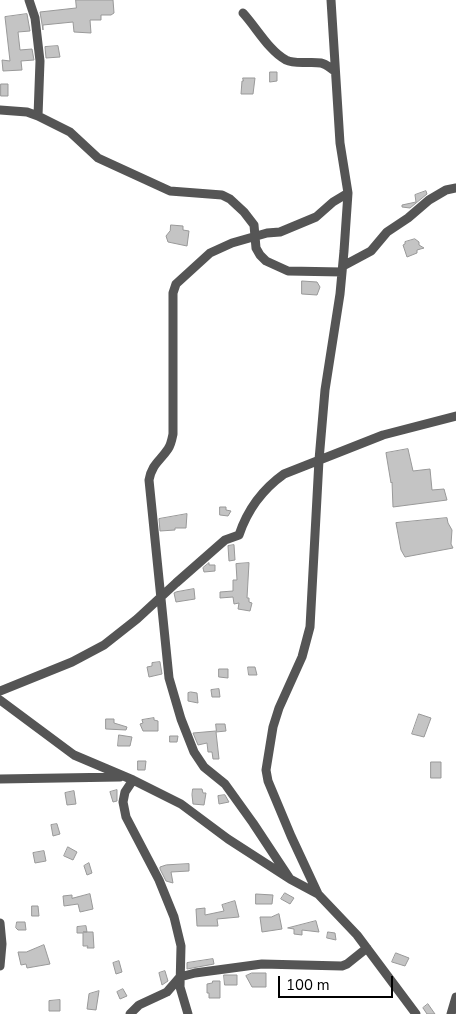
<!DOCTYPE html>
<html>
<head>
<meta charset="utf-8">
<style>
	body { margin:0 }
	#map { position:relative; width:456px; height:1014px; overflow:hidden; background:#fff; font-family:"Nunito Sans",sans-serif }
	canvas { display:block }
	.scale { position:absolute; left:278px; top:976px; width:115px; height:22px; box-sizing:border-box; border:2px solid #000; border-top:0; padding-left:6px; font-size:15px; line-height:18px; white-space:nowrap; color:#000; -webkit-text-stroke:4px #fff; paint-order:stroke }
</style>
</head>
<body>
<div id="map">
<canvas width="456" height="1014"></canvas>
<div class="scale">100 m</div>
</div>
<script>
const g = document.querySelector('canvas').getContext('2d');
g.lineJoin = 'round';
function fill(path, color) {
  g.fillStyle = color;
  g.fill(path, 'evenodd');
}
function strokePath(path, color, width, dash) {
  g.strokeStyle = color;
  g.lineWidth = width;
  g.lineCap = dash ? 'butt' : 'round';
  g.setLineDash(dash || []);
  g.stroke(path);
}
const building = new Path2D(`
	M76 0H113L114 13 111 15H101V20H90L91 33 74 32 73 22 43 25V30L40 12 76 8Z
	M27 14 30 31 18 32 20 50 32 49 34 60 21 61 22 70 3 71 2 60 10 61 5 17Z
	M58 46 60 57 46 58 45 47Z
	M270 72H277V81L270 82Z
	M243 78H255L253 94H241L242 81H243Z
	M1 84H8V96H1Z
	M426 191 427 194 410 208 402 207V205L416 202 415 195Z
	M171 225 183 226V230L189 231 187 246 168 242 166 236 170 231Z
	M415 239 419 242V245L424 248 417 250V253L407 257 403 245 405 244V242Z
	M302 281 317 282 320 287 317 295 302 294Z
	M408 449 413 471 430 469 432 490 444 489 447 500 393 507 392 482 391 483 386 453Z
	M220 507H226V510L231 511 228 516 220 515Z
	M187 514 186 528H175V530L160 531 159 519Z
	M447 518 448 523 452 530 451 544 453 548 405 557 401 550 396 523Z
	M234 545 235 560 229 561 228 546Z
	M209 563V565H215V571L204 572 203 568Z
	M249 563 247 598H249V602L252 603 250 611 238 609 239 603 234 604 233 597 220 598V592L233 591V580H237L236 564Z
	M194 589 195 599 176 602 174 593 176 592Z
	M160 662 162 674 149 677 147 667 152 666V663Z
	M248 667H255L257 675H249Z
	M219 669H228V678L219 677Z
	M219 689 220 697H212L211 690Z
	M191 692 197 693 198 703 188 701V693Z
	M419 714 431 718 424 737 412 734Z
	M154 718V720L158 721V731H143L140 724 143 723 142 720Z
	M106 719H114V723L127 727 126 730 106 729Z
	M216 724H225L226 731 216 732 219 759H213L212 752H208L207 743 198 745 193 733 216 731Z
	M119 735 132 737 130 746H118Z
	M170 736H178L177 742H170Z
	M138 761H146L145 770H138Z
	M431 762H441V778H431Z
	M193 789H202L203 793H206L204 805 193 804 192 795Z
	M117 790V801L113 802 110 792Z
	M74 791 76 804 67 805 65 793Z
	M225 795 229 802 219 804 218 796Z
	M57 824 60 834 53 836 51 825Z
	M68 847 77 852 73 860 64 856Z
	M44 851 46 861 35 863 33 853Z
	M89 863 92 873 87 875 84 866Z
	M189 864V871L171 872 173 883 166 881 160 869V867L166 865Z
	M285 893 294 898 290 904 281 899Z
	M90 894 93 909 80 912 78 904 64 906 63 896 72 895V898Z
	M256 894 273 895 272 904H256Z
	M235 901 239 917 217 919 218 926H197L196 909 205 908V915L224 911 222 905Z
	M32 906H38L39 916H32Z
	M279 914 282 929 262 932 260 917H271Z
	M316 921 319 932 302 930V935L294 934V929L288 928Z
	M17 922H25L26 930H18L16 928Z
	M86 926 87 932H83H93L94 948H87L88 946H83V933H77V927Z
	M328 932 335 933 336 940 327 938Z
	M44 945 50 964 27 968 26 964 21 965 18 952H26Z
	M396 953 409 958 405 966 392 962Z
	M213 959 214 964 187 969V963Z
	M119 961 122 972 116 974 113 963Z
	M165 971 168 981 162 985 159 973Z
	M252 973H266V987H252L246 976Z
	M224 975H237V985H225Z
	M213 981H220V998H209V993H207V984L212 983Z
	M123 989 127 996 120 999 117 992Z
	M99 991 96 1010 87 1009 89 994Z
	M60 1000V1011H49V1001Z
	M428 1004 435 1014H427L423 1008Z`);
fill(building, '#c4c4c4');
strokePath(building, '#999', 1);
strokePath(new Path2D(`
	M29 0 35 18 40 61 38 116
	M243 13C256 27 269 51 286 60 296 65 309 61 321 63 326 64 330 68 335 71
	M0 110 27 112 38 116 70 132 98 158 170 191 222 195 230 199 244 212 254 225 256 248 260 255 266 261 288 271 342 272
	M343 266 371 251 387 232 408 218 429 200 446 190 456 188
	M0 691 72 662 104 645 137 619 176 583 217 547 225 540 239 535C247 511 263 489 284 474L383 435 456 416
	M0 700 74 755 133 780 181 804 228 839 290 879 318 894 357 935 416 1014
	M0 779 120 777
	M133 780 125 792 123 802 126 817 159 880 174 917 181 946 180 987 188 1014
	M290 879 253 823 225 784 204 767 194 752 181 719 169 678 149 480C152 464 160 461 168 449 171 445 172 439 173 434V293L176 284 210 253 232 243 267 233 280 232 316 217 333 202 348 193
	M318 894 291 836 268 781 266 770 273 727 279 708 302 657 310 627 319 460 325 390 340 294 344 251 348 193 340 143 331 0
	M0 923 2 944 0 966
	M130 1014 139 1005 167 992 180 977 195 973 262 964 342 966 347 964 367 948
	M451 1014 456 997`), '#555', 9);
</script>
</body>
</html>
